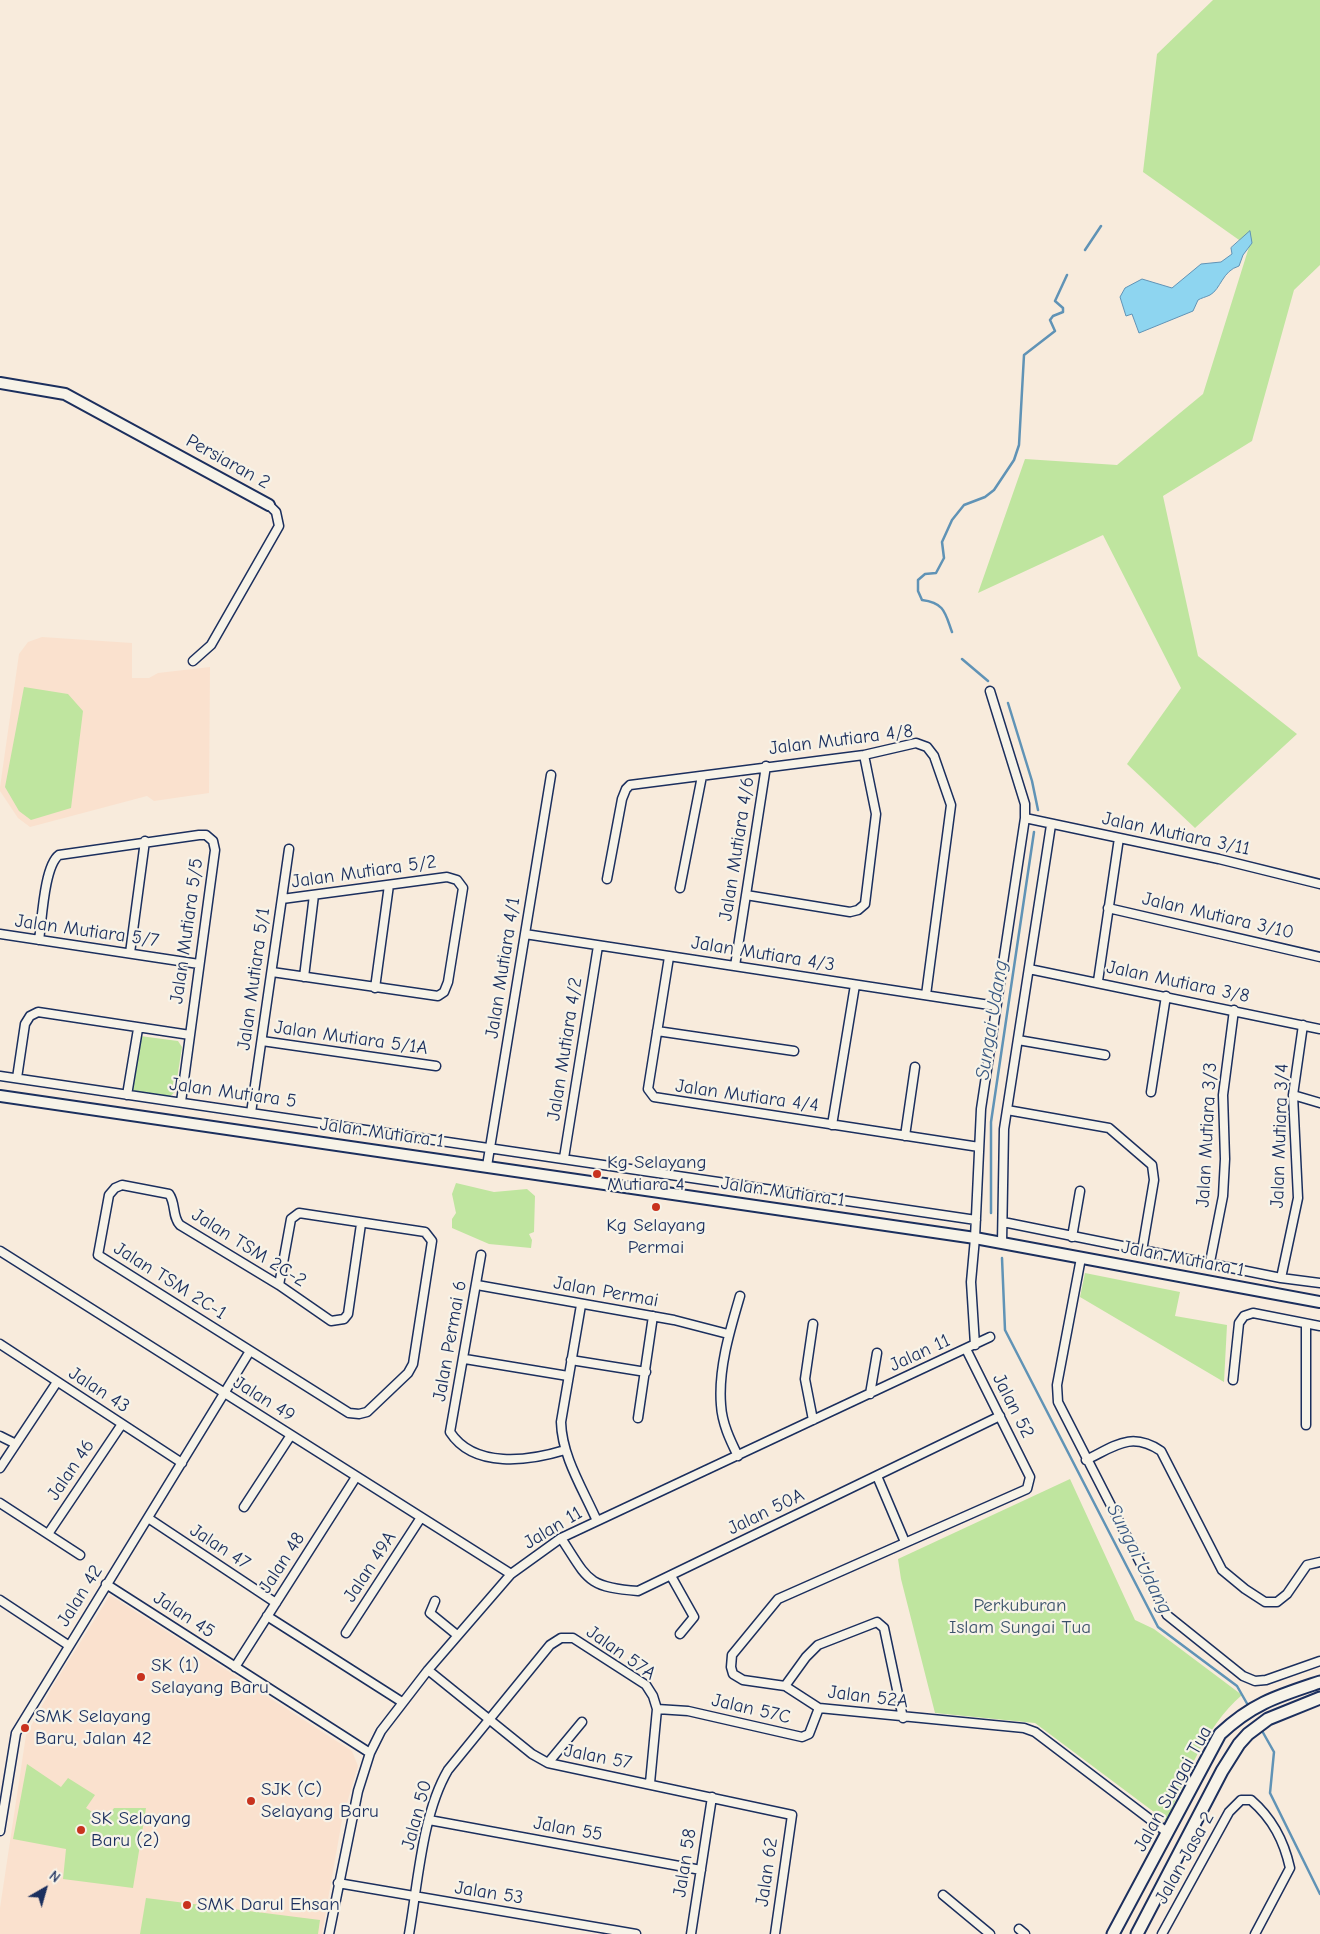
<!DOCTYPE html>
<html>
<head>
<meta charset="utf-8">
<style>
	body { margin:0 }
	#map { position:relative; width:1320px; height:1934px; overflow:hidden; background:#f8ebdc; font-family:"Comic Neue",sans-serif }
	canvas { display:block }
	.north { position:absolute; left:20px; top:1864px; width:50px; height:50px; -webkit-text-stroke:4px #f7f3e8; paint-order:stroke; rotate:38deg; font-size:14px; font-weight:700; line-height:20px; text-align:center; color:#1b2f5e }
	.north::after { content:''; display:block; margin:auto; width:18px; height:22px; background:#1b2f5e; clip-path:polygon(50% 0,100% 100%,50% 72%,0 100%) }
</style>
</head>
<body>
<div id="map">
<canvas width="1320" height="1934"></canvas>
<div class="north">N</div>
</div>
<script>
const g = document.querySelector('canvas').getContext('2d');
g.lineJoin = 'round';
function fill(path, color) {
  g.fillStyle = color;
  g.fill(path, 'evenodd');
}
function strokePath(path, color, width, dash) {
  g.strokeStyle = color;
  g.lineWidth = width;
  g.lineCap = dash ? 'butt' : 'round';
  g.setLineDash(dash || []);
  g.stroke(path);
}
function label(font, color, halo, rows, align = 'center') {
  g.font = font + ' "Comic Neue",sans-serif';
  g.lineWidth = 4.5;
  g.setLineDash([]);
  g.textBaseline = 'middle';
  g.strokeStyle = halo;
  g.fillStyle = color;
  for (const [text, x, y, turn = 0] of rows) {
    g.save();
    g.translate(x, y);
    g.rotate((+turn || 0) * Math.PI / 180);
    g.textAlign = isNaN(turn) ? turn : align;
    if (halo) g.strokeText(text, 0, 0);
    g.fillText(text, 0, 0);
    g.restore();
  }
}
fill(new Path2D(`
	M42 637 132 643V678H149L158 673 210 667 209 793 154 801 147 796 30 827 18 818 0 791V787L19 654 28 642Z
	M110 1595 352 1751 358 1766 342 1820 322 1934H0V1908L26 1735 54 1684Z`), '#fae1ce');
fill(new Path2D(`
	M1213 0H1320V265L1294 290 1252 441 1163 496 1198 656 1297 734 1195 828 1127 764 1181 688 1103 535 978 593 1025 459 1117 465 1203 394 1249 247 1143 172 1157 54Z
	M24 687 68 694 83 711 71 808 31 820 19 811 5 787Z
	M140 1036 178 1041 182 1047 175 1092 169 1097 132 1091Z
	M456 1183 494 1192 527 1189 535 1196 534 1232 529 1234 532 1240 531 1248 489 1244 452 1228V1219L456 1213 452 1194Z
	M1085 1273 1180 1292 1175 1316 1227 1325 1224 1382 1080 1297Z
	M1070 1479 1135 1620 1154 1629 1242 1695C1204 1728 1187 1777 1166 1821L1035 1723 935 1713 901 1579 898 1559Z
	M27 1764 61 1787 68 1778 95 1795 86 1808 105 1820 114 1808H146L133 1888 63 1879 66 1849 13 1839Z
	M146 1898 320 1920 318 1934H140Z`), '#bfe59f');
const water = new Path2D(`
	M1250 231 1252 243 1243 255 1239 266C1222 271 1221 289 1210 295 1206 297 1201 298 1198 300L1193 311 1139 333 1132 314 1126 316 1120 297 1125 288 1142 279 1172 288 1201 264 1221 262 1232 254 1231 248Z`);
fill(water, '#8ed5f0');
strokePath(water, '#6093b6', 1);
strokePath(new Path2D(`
	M1085 250 1101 226
	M952 632C945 613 945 603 922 600L918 591V580L925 574 936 573 944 558 942 542 952 520 964 505 985 497 994 490 1014 460 1019 445 1024 355 1055 331 1050 320 1053 316 1063 312V308L1055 301 1067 275
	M962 659 988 681
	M1008 703 1032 781 1038 810
	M991 1213V1122L1034 832
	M1002 1258 1005 1330 1158 1627 1237 1686 1249 1707
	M1261 1729 1274 1752 1270 1793 1320 1894`), '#6093b6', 2.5);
const minor = new Path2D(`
	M193 661 211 645 279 526 276 512 269 505
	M1025 818 1219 859 1320 884
	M607 879 622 799 626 789 630 785 864 755 916 743 927 747 934 756 951 805 926 995
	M680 888 702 776
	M746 895 850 912 858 910 865 904 876 814 864 755
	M1108 908 1320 957
	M0 934 199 964
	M525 934 996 1006
	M39 940C42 921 44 866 59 855L199 835H206L213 841 215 850 181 1102
	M130 953 145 841
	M669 957 648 1089 654 1097 979 1147
	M735 966 766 766
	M1029 969 1320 1029
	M272 972 438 996 444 992 448 982 463 888 457 880 447 877 282 899
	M304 977 314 895
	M1098 981 1119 838
	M375 988 389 885
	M657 1031 794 1051
	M1018 1040 1105 1055
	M262 1041 436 1066
	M0 1076 976 1220
	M17 1078 25 1024 30 1016 38 1012 190 1035
	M1151 1092 1166 996
	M127 1095 138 1029
	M1293 1095 1320 1103
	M1007 1110 1109 1128 1152 1165 1154 1180 1142 1251
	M251 1113 289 849
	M832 1125 855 985
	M905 1136 915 1067
	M564 1158 598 946
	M487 1166 551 775
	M1003 1222 1281 1278 1320 1283
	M1072 1237 1080 1191
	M1002 1243 1004 1129 1051 825
	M0 1251 511 1574
	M481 1255 450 1432C474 1469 529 1461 565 1450
	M1081 1258 1057 1385 1058 1402 1167 1615 1243 1676 1255 1681 1266 1680 1320 1661
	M1210 1262 1223 1196 1225 1159 1223 1095 1234 1010
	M1281 1278 1298 1198 1293 1095 1303 1025
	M279 1285 291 1219 299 1213 425 1232 432 1241 413 1364 408 1373 367 1412 359 1414 349 1413 98 1255 109 1195 115 1188 122 1185 169 1194C176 1203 172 1217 180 1225L279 1285 331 1321 344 1319 348 1314 361 1224
	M477 1285 674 1320 728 1334
	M581 1305 561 1422C562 1457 583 1489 597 1521
	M0 1344 182 1463
	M975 1345 971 1282 975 1238 981 1109 1025 818V804L990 691
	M966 1349 1030 1477 1027 1489 778 1599 732 1655 731 1667 733 1674 743 1680 785 1686 819 1708 1024 1728 1035 1732 1168 1833
	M465 1359 568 1376
	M571 1360 646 1372
	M1233 1380 1239 1323 1244 1316 1253 1313 1320 1326
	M870 1394 877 1353
	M638 1418 653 1316
	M813 1420 805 1379 813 1324
	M1306 1425V1324
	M0 1436 16 1444
	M738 1456C730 1440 722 1423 721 1405 718 1369 730 1330 740 1296
	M1086 1460C1115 1446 1131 1431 1161 1451L1222 1570 1245 1589 1265 1602H1277L1287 1594 1307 1565 1320 1562
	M0 1468 57 1382
	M877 1476 905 1542
	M0 1503 80 1555
	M244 1507 291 1435
	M148 1518 276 1603
	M48 1534 122 1424
	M561 1538C588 1579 586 1587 638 1591L1000 1416
	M671 1576 694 1617 680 1634
	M106 1584 370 1753
	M0 1600 68 1645
	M435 1601 430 1613 457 1635
	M267 1616 402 1702
	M346 1633 420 1519
	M235 1667 356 1477
	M428 1670 532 1754 548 1763 792 1815 775 1934
	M785 1686 806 1657 818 1645 877 1622 884 1628 903 1718
	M657 1709 688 1711 802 1737 809 1734 819 1708
	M548 1763 582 1722
	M429 1820 701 1870
	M0 1831 16 1733 250 1351
	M338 1883 636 1934
	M943 1895 990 1934
	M1019 1929 1025 1934
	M329 1934 358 1791 370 1753 381 1731 428 1670 511 1574 561 1538 990 1337
	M409 1934C418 1883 422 1814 448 1770L550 1645 561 1638H573L646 1685 653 1696 657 1709 650 1783
	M691 1934 712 1797
	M1162 1934 1229 1812 1241 1800H1251C1273 1819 1284 1841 1290 1868L1255 1934`);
const tertiary = new Path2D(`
	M0 383 65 394 269 505
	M0 1096 975 1238 1320 1302`);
const secondary = new Path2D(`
	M1113 1934 1220 1734C1253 1703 1278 1696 1320 1682
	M1137 1934 1222 1771 1239 1744 1248 1734 1268 1719 1320 1698`);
strokePath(minor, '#1b2f5e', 11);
strokePath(tertiary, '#1b2f5e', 14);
strokePath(secondary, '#1b2f5e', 15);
strokePath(minor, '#f7f3e8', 8);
strokePath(tertiary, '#f7f3e8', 10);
strokePath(secondary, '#f7f3e8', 11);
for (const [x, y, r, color] of [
	[597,1174,5,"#c8321e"],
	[656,1207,5,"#c8321e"],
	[141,1677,5,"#c8321e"],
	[25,1728,5,"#c8321e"],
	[251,1801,5,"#c8321e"],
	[81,1830,5,"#c8321e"],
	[187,1905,5,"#c8321e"]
]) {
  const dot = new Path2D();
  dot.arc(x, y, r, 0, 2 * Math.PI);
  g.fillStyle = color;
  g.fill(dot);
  strokePath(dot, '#f7f3e8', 2);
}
label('19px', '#1b2f5e', '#f7f3e8', [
	["Persiaran 2",228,462,29],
	["Jalan Mutiara 4/8",841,740,-7],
	["Jalan Mutiara 3/11",1176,834,12],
	["Jalan Mutiara 4/6",737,849,-81],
	["Jalan Mutiara 5/2",364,872,-8],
	["Jalan Mutiara 3/10",1218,916,13],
	["Jalan Mutiara 5/7",87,931,8],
	["Jalan Mutiara 5/5",187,931,-82],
	["Jalan Mutiara 4/3",763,954,9],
	["Jalan Mutiara 4/1",503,968,-81],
	["Jalan Mutiara 5/1",254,979,-82],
	["Jalan Mutiara 3/8",1178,982,12],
	["Jalan Mutiara 5/1A",351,1038,8],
	["Jalan Mutiara 4/2",565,1049,-81],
	["Jalan Mutiara 5",233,1093,8],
	["Jalan Mutiara 4/4",747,1096,8],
	["Jalan Mutiara 1",382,1133,8],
	["Jalan Mutiara 3/3",1207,1135,-87],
	["Jalan Mutiara 3/4",1280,1136,-88],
	["Jalan Mutiara 1",783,1192,8],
	["Jalan TSM 2C-2",249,1248,32],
	["Jalan Mutiara 1",1183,1259,11],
	["Jalan TSM 2C-1",170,1281,32],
	["Jalan Permai",606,1292,10],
	["Jalan Permai 6",450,1341,-80],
	["Jalan 11",920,1353,-25],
	["Jalan 43",99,1390,33],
	["Jalan 49",264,1399,32],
	["Jalan 52",1013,1406,63],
	["Jalan 46",71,1470,-56],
	["Jalan 50A",766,1512,-26],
	["Jalan 11",553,1528,-31],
	["Jalan 47",220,1547,33],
	["Jalan 48",282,1563,-57],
	["Jalan 49A",370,1567,-57],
	["Jalan 42",80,1596,-58],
	["Jalan 45",184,1615,33],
	["Jalan 57A",621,1653,35],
	["Jalan 52A",868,1697,7],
	["Jalan 57C",751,1709,13],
	["Jalan 57",598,1757,11],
	["Jalan Sungai Tua",1173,1789,-61],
	["Jalan 50",417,1815,-75],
	["Jalan 55",568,1829,10],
	["Jalan Jasa 2",1185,1858,-61],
	["Jalan 58",685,1863,-81],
	["Jalan 62",767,1872,-82],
	["Jalan 53",489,1893,9]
]);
label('19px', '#1b2f5e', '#f7f3e8', [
	["Kg Selayang",607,1163],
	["Mutiara 4",607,1185],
	["Kg Selayang",656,1226,"center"],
	["Permai",656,1248,"center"],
	["SK (1)",151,1666],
	["Selayang Baru",151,1688],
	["SMK Selayang",35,1717],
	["Baru, Jalan 42",35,1739],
	["SJK (C)",261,1790],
	["Selayang Baru",261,1812],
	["SK Selayang",91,1819],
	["Baru (2)",91,1841],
	["SMK Darul Ehsan",197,1905]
], 'left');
label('19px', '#3c536b', '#f7f3e8', [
	["Perkuburan",1020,1606],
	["Islam Sungai Tua",1020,1628]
]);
label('italic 20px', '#385882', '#f7f3e8', [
	["Sungai Udang",992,1020,-81],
	["Sungai Udang",1139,1559,63]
]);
</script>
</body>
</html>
